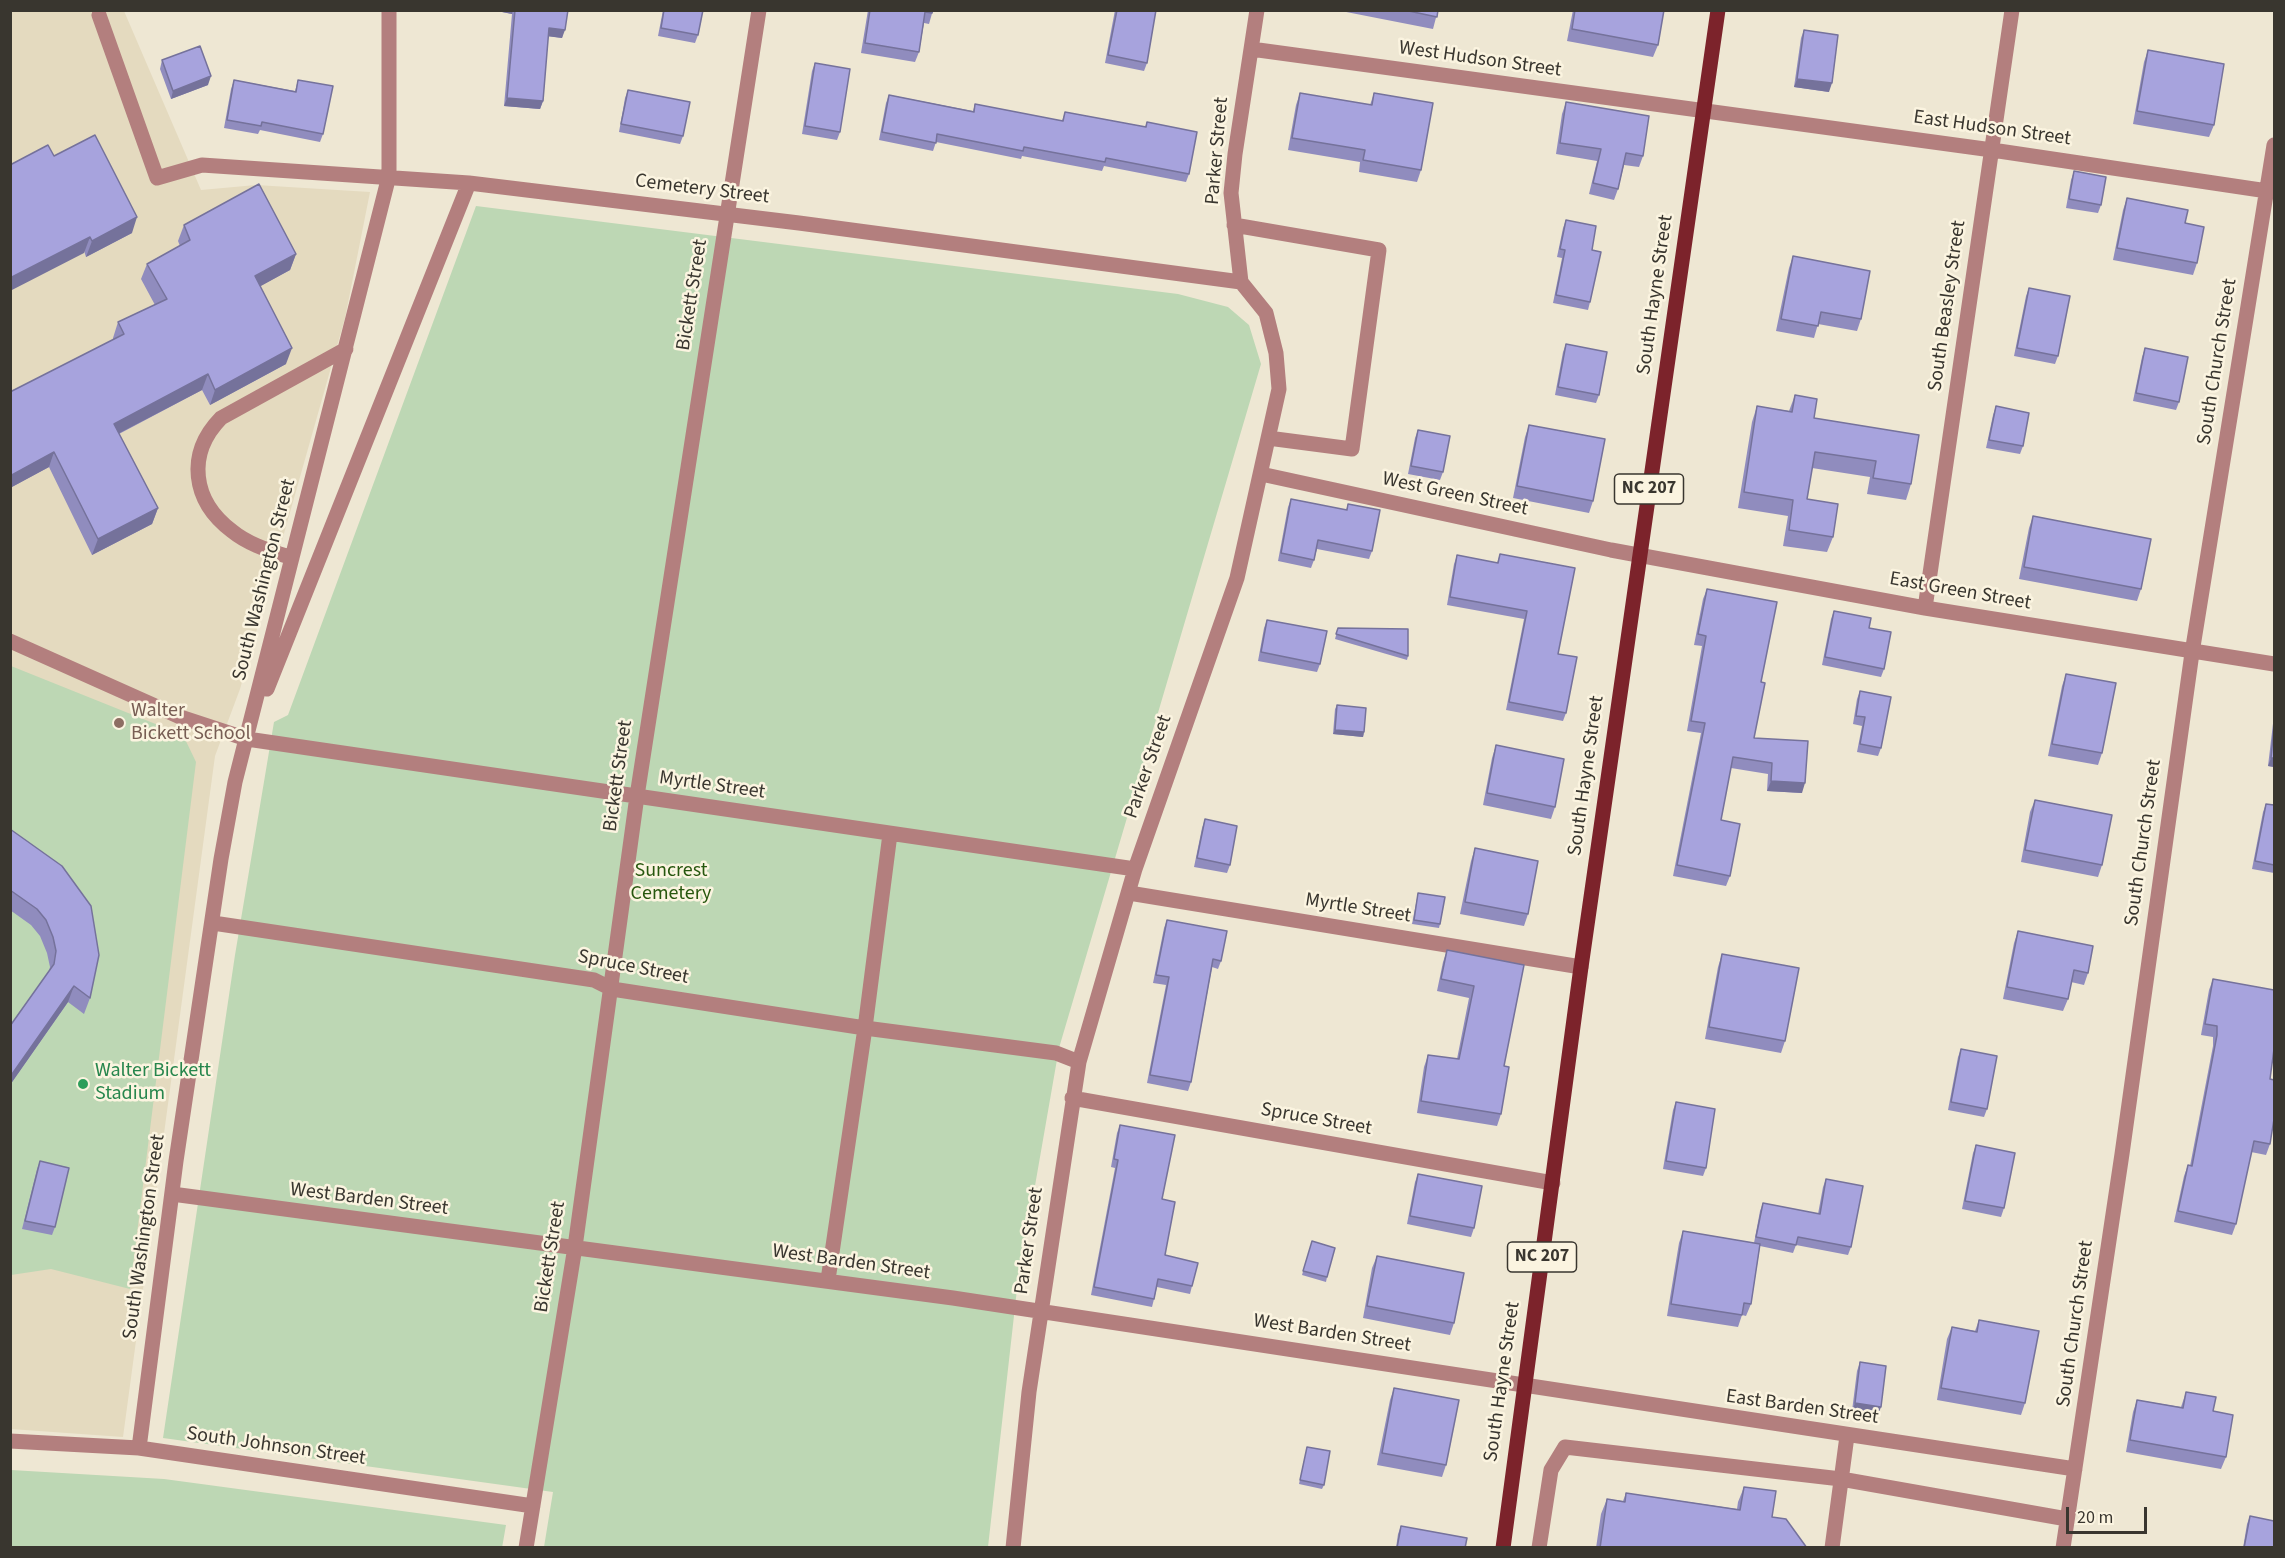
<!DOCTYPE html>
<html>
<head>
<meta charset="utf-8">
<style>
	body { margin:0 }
	#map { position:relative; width:2285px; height:1558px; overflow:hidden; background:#eee7d3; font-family:"Source Sans 3",sans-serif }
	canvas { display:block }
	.frame { position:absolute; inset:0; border:12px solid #39362f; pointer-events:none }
	.scale { position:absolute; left:2066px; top:1507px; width:81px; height:27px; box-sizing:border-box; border:3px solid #39362f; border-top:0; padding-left:8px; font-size:18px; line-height:21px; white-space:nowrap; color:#39362f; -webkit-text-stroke:4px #fbf4e0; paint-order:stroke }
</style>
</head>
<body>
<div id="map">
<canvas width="2285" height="1558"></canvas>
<div class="frame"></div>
<div class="scale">20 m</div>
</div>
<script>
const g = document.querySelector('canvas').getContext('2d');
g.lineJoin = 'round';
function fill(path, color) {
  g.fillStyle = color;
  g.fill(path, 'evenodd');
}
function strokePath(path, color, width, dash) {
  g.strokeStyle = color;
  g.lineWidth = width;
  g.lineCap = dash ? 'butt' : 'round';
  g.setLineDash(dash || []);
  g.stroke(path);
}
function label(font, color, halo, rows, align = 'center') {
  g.font = font + ' "Source Sans 3",sans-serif';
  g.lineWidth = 5;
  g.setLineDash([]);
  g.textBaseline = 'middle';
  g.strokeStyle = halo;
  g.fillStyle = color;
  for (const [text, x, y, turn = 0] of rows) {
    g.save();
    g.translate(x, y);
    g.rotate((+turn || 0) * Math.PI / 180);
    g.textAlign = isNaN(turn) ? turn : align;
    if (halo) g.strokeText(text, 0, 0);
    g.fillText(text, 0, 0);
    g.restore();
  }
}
fill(new Path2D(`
	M10 11H124L201 190 256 185 370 192 345 318 240 689 215 756 123 1437 11 1429Z`), '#e4dabf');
fill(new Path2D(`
	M476 206 1178 294 1228 307 1249 325 1261 364 1059 1048 1017 1289 988 1547H544L553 1492 163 1438 235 955 274 722 288 715Z
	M11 666 183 735 196 762 130 1289 51 1269 11 1275Z
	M11 1470 164 1479 506 1525 502 1548 11 1547Z`), '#bdd7b4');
strokePath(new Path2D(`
	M99 15 157 178 202 165 469 183 799 223 1241 282
	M1251 49 1992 150 2274 192
	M1234 225 1379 250 1352 449 1268 438
	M1261 474 1611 550 1925 608 2274 664
	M292 558C271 551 249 545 232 531 192 501 186 454 221 418L346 349
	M1925 608 2012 10
	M10 641 180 717 247 739 1135 869
	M267 689 469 183
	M1129 893 1581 967
	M213 923 594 980 612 989 865 1028 1056 1053 1079 1062
	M1072 1098 1553 1183
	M172 1194 953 1298 2075 1469
	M828 1280 865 1028 890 834
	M10 1441 139 1448 533 1506
	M139 1448 176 1161 221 859 235 782 389 176V10
	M526 1548 575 1247 637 796 759 10
	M1013 1548 1029 1392 1079 1062 1135 869 1237 578 1279 389 1276 353 1266 313 1241 282 1231 193 1235 154 1257 10
	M1539 1548 1551 1470 1565 1447 1841 1479 2067 1519
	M1832 1548 1847 1436
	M2063 1548 2122 1154 2192 653 2274 145`), '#b37f7e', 15);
strokePath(new Path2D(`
	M1503 1548 1581 967 1718 10`), '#7c232b', 15);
fill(new Path2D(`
	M502 10H568L562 38 548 36 543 101 540 109 504 106 512 14 502 12Z
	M663 10H703L698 35 695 43 658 36Z
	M868 10H933L929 24 924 23 919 52 915 62 861 53Z
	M1115 10H1156L1147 63 1144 71 1105 63Z
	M1336 10H1438L1433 29Z
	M1573 10H1664L1658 45 1653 57 1567 41Z
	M1804 30 1829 92 1794 87 1801 38Z
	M2148 50 2214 125 2209 137 2133 124 2144 62Z
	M162 60 208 85 171 99 160 69Z
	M815 63 840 132 837 140 802 134 812 71Z
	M234 80 295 91 298 80 323 134 320 142 260 130 258 134 224 128 231 89Z
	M628 90 683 136 680 144 619 132 625 98Z
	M1300 93 1370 105 1374 93 1421 170 1417 182 1359 172 1360 162 1288 150 1296 105Z
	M889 95 973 111 975 104 1062 121 1065 112 1145 127 1147 122 1189 174 1186 182 1104 166 1102 171 1022 156 1021 159 936 142 933 151 879 140 886 103Z
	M1566 102 1643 156 1639 167 1624 165 1618 189 1614 200 1589 194 1597 161 1556 154 1562 114Z
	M54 156 132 233 86 257Z
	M2074 171 2101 205 2098 213 2066 208 2071 180Z
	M2127 198 2185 223 2197 263 2193 275 2113 260 2123 210Z
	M1566 220 1590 302 1588 310 1553 303 1562 258 1557 257 1563 228Z
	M184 225 296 254 290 270 260 286 286 364 210 405 202 390 119 434 158 508 152 524 92 555 49 467 10 488 113 340V338L118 322 155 305 141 279 147 264 180 246 178 241Z
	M1793 256 1861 319 1857 331 1818 324 1814 338 1776 331 1789 268Z
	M2029 288 2058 356 2055 364 2014 356 2026 296Z
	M1566 344 1599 395 1596 403 1555 395 1563 352Z
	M2145 348 2179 402 2176 410 2133 401 2142 357Z
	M1795 395 1814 418 1911 484 1906 500 1867 494 1870 477 1812 468 1807 499 1833 537 1827 552 1783 546 1788 516 1738 508 1752 422 1757 406 1789 411Z
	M1996 406 2023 446 2020 454 1986 448 1993 415Z
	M1529 425 1593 501 1589 513 1513 498 1525 437Z
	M1418 430 1443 472 1440 480 1408 474 1415 438Z
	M1291 499 1346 510 1348 504 1372 551 1369 559 1317 549 1314 560 1311 568 1278 561 1288 507Z
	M2033 516 2141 589 2137 601 2019 579 2029 528Z
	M1500 554 1558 654 1566 713 1563 721 1506 710 1524 619 1447 605 1454 564 1457 555 1497 563Z
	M1707 589 1761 682 1754 738 1802 793 1767 791 1768 774 1731 768 1721 820 1730 876 1726 886 1673 876 1701 733 1687 731 1702 646 1694 645 1703 599Z
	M1834 611 1869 628 1884 669 1881 677 1822 665 1831 619Z
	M1267 620 1320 664 1317 672 1258 661 1264 628Z
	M1338 628 1408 656 1407 660 1335 639Z
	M2066 674 2102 753 2098 765 2048 756 2062 686Z
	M1860 691 1881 748 1878 756 1857 752 1862 726 1853 724 1857 699Z
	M1337 705 1364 732 1363 737 1333 734 1335 709Z
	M2274 715V767L2268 766Z
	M1496 745 1555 807 1551 819 1483 805 1492 758Z
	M2035 800 2102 865 2098 877 2021 862 2030 812Z
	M2266 804 2274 805V873L2252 869 2263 812Z
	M1205 819 1230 865 1227 873 1194 867 1202 828Z
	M10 829 90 998 84 1014 68 1002 10 1085V1026L49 971 50 967 47 953 40 936 31 925 10 910Z
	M1475 848 1528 914 1524 926 1460 914 1471 861Z
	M1418 893 1440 924 1439 928 1412 924Z
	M1167 920 1221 961 1218 969 1212 967 1191 1082 1188 1091 1147 1083 1166 985 1153 983 1164 928Z
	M2018 931 2088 973 2084 985 2071 982 2068 999 2063 1011 2003 999 2014 943Z
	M1447 950 1524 965 1504 1066 1501 1114 1497 1126 1417 1113 1424 1067 1428 1055 1457 1059 1469 998 1437 991 1443 962Z
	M1722 954 1785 1041 1781 1053 1705 1039 1718 967Z
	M2213 979 2270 1079V1144L2266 1155 2251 1152 2236 1224 2232 1235 2174 1222 2184 1176 2188 1165 2190 1166 2213 1046V1037L2201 1035 2209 990Z
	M1961 1049 1987 1109 1984 1117 1948 1110 1958 1057Z
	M1676 1102 1706 1168 1703 1176 1663 1169 1673 1110Z
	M1120 1125 1162 1199 1165 1255 1192 1286 1190 1294 1157 1287 1152 1307 1091 1295 1115 1168 1111 1167 1117 1133Z
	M1976 1145 2004 1208 2001 1217 1962 1209 1973 1153Z
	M40 1161 55 1227 52 1235 22 1229 37 1169Z
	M1418 1174 1474 1228 1471 1237 1407 1224 1415 1182Z
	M1826 1179 1851 1247 1848 1255 1796 1245 1793 1253 1760 1246 1751 1304 1746 1316 1742 1315 1738 1327 1667 1316 1679 1243 1683 1231 1754 1243 1760 1211 1763 1203 1818 1214 1823 1187Z
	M1312 1241 1327 1277 1326 1282 1302 1275Z
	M1377 1256 1454 1323 1450 1335 1363 1318 1372 1268Z
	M1979 1320 2025 1403 2021 1415 1937 1400 1947 1339 1952 1327 1975 1331Z
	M1860 1362 1878 1415 1852 1411 1857 1371Z
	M1394 1388 1446 1465 1442 1477 1377 1465 1390 1400Z
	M2186 1392 2213 1411 2226 1457 2221 1469 2126 1452 2133 1412 2137 1400 2181 1407Z
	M1307 1447 1324 1485 1322 1489 1299 1484Z
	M1744 1487 1772 1517 1807 1548H1596L1601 1514 1607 1499 1623 1501 1626 1493 1737 1509 1738 1502Z
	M2250 1516 2274 1548H2243L2247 1524Z
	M1401 1526 1465 1548H1396L1398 1534Z`), '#908cbe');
fill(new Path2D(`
	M502 10H513L512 14 502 12Z
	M549 28 565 30 562 38 546 36Z
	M211 76 208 85 171 99 173 91Z
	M1797 79 1832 83 1829 92 1794 87Z
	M507 98 543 101 540 109 504 106Z
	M137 217 132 233 86 257 92 241Z
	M90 237 84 253 10 291V278Z
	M296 254 290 270 250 292 255 276Z
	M292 348 286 364 210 405 215 390Z
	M208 374 202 390 108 439 114 424Z
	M54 452 49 467 10 488V476Z
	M158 508 152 524 92 555 98 539Z
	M1335 730 1364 732 1363 737 1333 734Z
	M2271 758H2274V767L2268 766Z
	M1771 781 1805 783 1802 793 1767 791Z
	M74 986 68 1002 10 1085V1077Z
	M1855 1403 1881 1407 1878 1415 1852 1411Z`), '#75729b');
const building = new Path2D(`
	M515 10H568L565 30 549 28 543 101 507 98Z
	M664 10H703L698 35 661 28Z
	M870 10H933L932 13 925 12 919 52 865 43Z
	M1117 10H1156L1147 63 1108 55Z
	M1404 10H1438L1437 17Z
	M1575 10H1664L1658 45 1572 29Z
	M1804 30 1838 35 1832 83 1797 79Z
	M200 46 211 76 173 91 162 60Z
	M2148 50 2224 64 2214 125 2137 111Z
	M815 63 850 69 840 132 805 126Z
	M234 80 296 92 298 80 333 86 323 134 262 122 261 126 227 120Z
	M628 90 690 102 683 136 621 124Z
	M1300 93 1372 105 1374 93 1433 103 1421 170 1363 160 1365 150 1292 138Z
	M889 95 974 112 975 104 1063 121 1065 112 1146 127 1147 122 1197 132 1189 174 1106 158 1105 162 1024 147 1023 151 937 134 936 143 882 132Z
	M1566 102 1649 116 1643 156 1626 153 1618 189 1593 183 1601 149 1560 143Z
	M95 135 137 217 92 241 90 237 10 278V165L48 145 54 156Z
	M2074 171 2106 177 2101 205 2069 199Z
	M259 184 296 254 255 276 292 348 215 390 208 374 114 424 158 508 98 539 54 452 10 476V392L124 334 118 322 167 299 147 264 190 240 184 225Z
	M2127 198 2188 210 2185 223 2204 227 2197 263 2117 248Z
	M1566 220 1596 226 1592 250 1601 252 1590 302 1556 295 1565 250 1560 249Z
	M1793 256 1870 271 1861 319 1821 312 1818 326 1781 319Z
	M2029 288 2070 296 2058 356 2017 348Z
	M1566 344 1607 352 1599 395 1558 387Z
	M2145 348 2188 357 2179 402 2136 393Z
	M1795 395 1817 399 1814 418 1919 435 1911 484 1873 478 1876 461 1815 452 1807 499 1838 504 1833 537 1789 530 1793 500 1744 492 1757 406 1792 412Z
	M1996 406 2029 413 2023 446 1989 440Z
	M1529 425 1605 439 1593 501 1517 486Z
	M1418 430 1450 436 1443 472 1411 466Z
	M1291 499 1347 510 1348 504 1380 510 1372 551 1318 540 1314 560 1281 553Z
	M2033 516 2151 539 2141 589 2024 567Z
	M1500 554 1575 568 1558 654 1577 657 1566 713 1509 702 1527 611 1450 597 1457 555 1498 563Z
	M1707 589 1777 602 1761 682 1765 683 1754 738 1808 741 1805 783 1771 781 1772 763 1733 757 1721 820 1740 824 1730 876 1677 865 1705 723 1691 721 1706 636 1698 634Z
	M1834 611 1871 618 1869 628 1891 632 1884 669 1825 657Z
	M1267 620 1327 631 1320 664 1261 652Z
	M1338 628 1408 629V656L1336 634Z
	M2066 674 2116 683 2102 753 2052 744Z
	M1860 691 1891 697 1881 748 1860 744 1865 717 1856 716Z
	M1337 705 1366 708 1364 732 1335 730Z
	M2274 726V758H2271Z
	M1496 745 1564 759 1555 807 1487 793Z
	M2035 800 2112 815 2102 865 2025 850Z
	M2266 804 2274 805V865L2255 861Z
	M1205 819 1237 826 1230 865 1197 858Z
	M10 829 62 866 91 906 99 955 90 998 74 986 10 1077V1026L54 964 56 951 53 937 46 920 37 909 10 890Z
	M1475 848 1538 861 1528 914 1465 902Z
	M1418 893 1445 897 1440 924 1414 920Z
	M1167 920 1227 931 1221 961 1213 959 1191 1082 1150 1075 1169 977 1156 975Z
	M2018 931 2093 946 2088 973 2074 970 2068 999 2007 987Z
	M1447 950 1524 965 1504 1066 1509 1067 1501 1114 1421 1101 1428 1055 1459 1059 1474 986 1441 979Z
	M1722 954 1799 968 1785 1041 1709 1027Z
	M2213 979 2274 990V1049L2270 1079 2274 1080V1119L2270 1144 2254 1141 2236 1224 2178 1211 2188 1165 2192 1166 2217 1035V1026L2205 1024Z
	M1961 1049 1997 1056 1987 1109 1951 1102Z
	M1676 1102 1715 1109 1706 1168 1666 1161Z
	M1120 1125 1175 1135 1162 1199 1175 1202 1165 1255 1198 1263 1192 1286 1158 1279 1154 1299 1094 1287 1118 1160 1114 1159Z
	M1976 1145 2015 1153 2004 1208 1965 1201Z
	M40 1161 69 1168 55 1227 25 1221Z
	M1418 1174 1482 1186 1474 1228 1410 1216Z
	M1826 1179 1863 1186 1851 1247 1798 1237 1796 1245 1756 1237 1763 1203 1820 1214Z
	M1683 1231 1760 1244 1751 1304 1744 1303 1742 1315 1671 1304Z
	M1312 1241 1335 1248 1327 1277 1303 1271Z
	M1377 1256 1464 1273 1454 1323 1367 1306Z
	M1979 1320 2039 1331 2025 1403 1941 1388 1952 1327 1977 1332Z
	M1860 1362 1886 1366 1881 1407 1855 1403Z
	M1394 1388 1459 1400 1446 1465 1382 1453Z
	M2186 1392 2216 1397 2213 1411 2233 1415 2226 1457 2130 1440 2137 1400 2183 1408Z
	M1307 1447 1330 1451 1324 1485 1300 1480Z
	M1744 1487 1776 1491 1772 1517 1786 1519 1807 1548H1600L1607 1499 1625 1502 1626 1493 1740 1510Z
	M2250 1516 2274 1521V1548H2244Z
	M1401 1526 1467 1538 1465 1548H1397Z`);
fill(building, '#a7a3dd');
strokePath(building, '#75729b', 1.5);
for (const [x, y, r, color] of [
	[119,723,6,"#8d6e63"],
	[83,1084,6,"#2e9e5b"]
]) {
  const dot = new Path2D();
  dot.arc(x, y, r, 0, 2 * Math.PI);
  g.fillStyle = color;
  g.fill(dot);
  strokePath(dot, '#fbf4e0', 2);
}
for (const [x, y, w] of [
	[1649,489,69],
	[1542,1257,69]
]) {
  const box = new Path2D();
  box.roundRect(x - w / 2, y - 15, w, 30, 4.5);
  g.fillStyle = '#fbf4e0';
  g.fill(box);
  strokePath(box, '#39362f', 1.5);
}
label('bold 18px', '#39362f', null, [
	["NC 207",1649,489],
	["NC 207",1542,1257]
]);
label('20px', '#39362f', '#fbf4e0', [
	["West Hudson Street",1480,60,8],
	["East Hudson Street",1992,129,8],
	["Parker Street",1218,151,-85],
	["Cemetery Street",702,190,7],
	["Bickett Street",693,295,-81],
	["South Hayne Street",1656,295,-82],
	["South Beasley Street",1948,306,-82],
	["South Church Street",2218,362,-81],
	["West Green Street",1455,495,12],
	["South Washington Street",265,580,-76],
	["East Green Street",1960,592,10],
	["Parker Street",1149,767,-71],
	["Bickett Street",619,776,-82],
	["South Hayne Street",1587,776,-82],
	["Myrtle Street",712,786,8],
	["South Church Street",2144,843,-82],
	["Myrtle Street",1358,909,9],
	["Spruce Street",633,968,11],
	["Spruce Street",1316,1120,10],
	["West Barden Street",369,1200,7],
	["South Washington Street",145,1237,-82],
	["Parker Street",1030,1241,-82],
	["Bickett Street",551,1257,-81],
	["West Barden Street",851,1263,8],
	["South Church Street",2076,1324,-82],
	["West Barden Street",1332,1334,9],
	["South Hayne Street",1503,1382,-82],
	["East Barden Street",1802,1408,8],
	["South Johnson Street",276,1447,8]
]);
label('20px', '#785e54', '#fbf4e0', [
	["Walter",131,712],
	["Bickett School",131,735]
], 'left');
label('20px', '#27570e', '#fbf4e0', [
	["Suncrest",671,872],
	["Cemetery",671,895]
]);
label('20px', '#27864d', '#fbf4e0', [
	["Walter Bickett",95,1072],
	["Stadium",95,1095]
], 'left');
</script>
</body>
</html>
